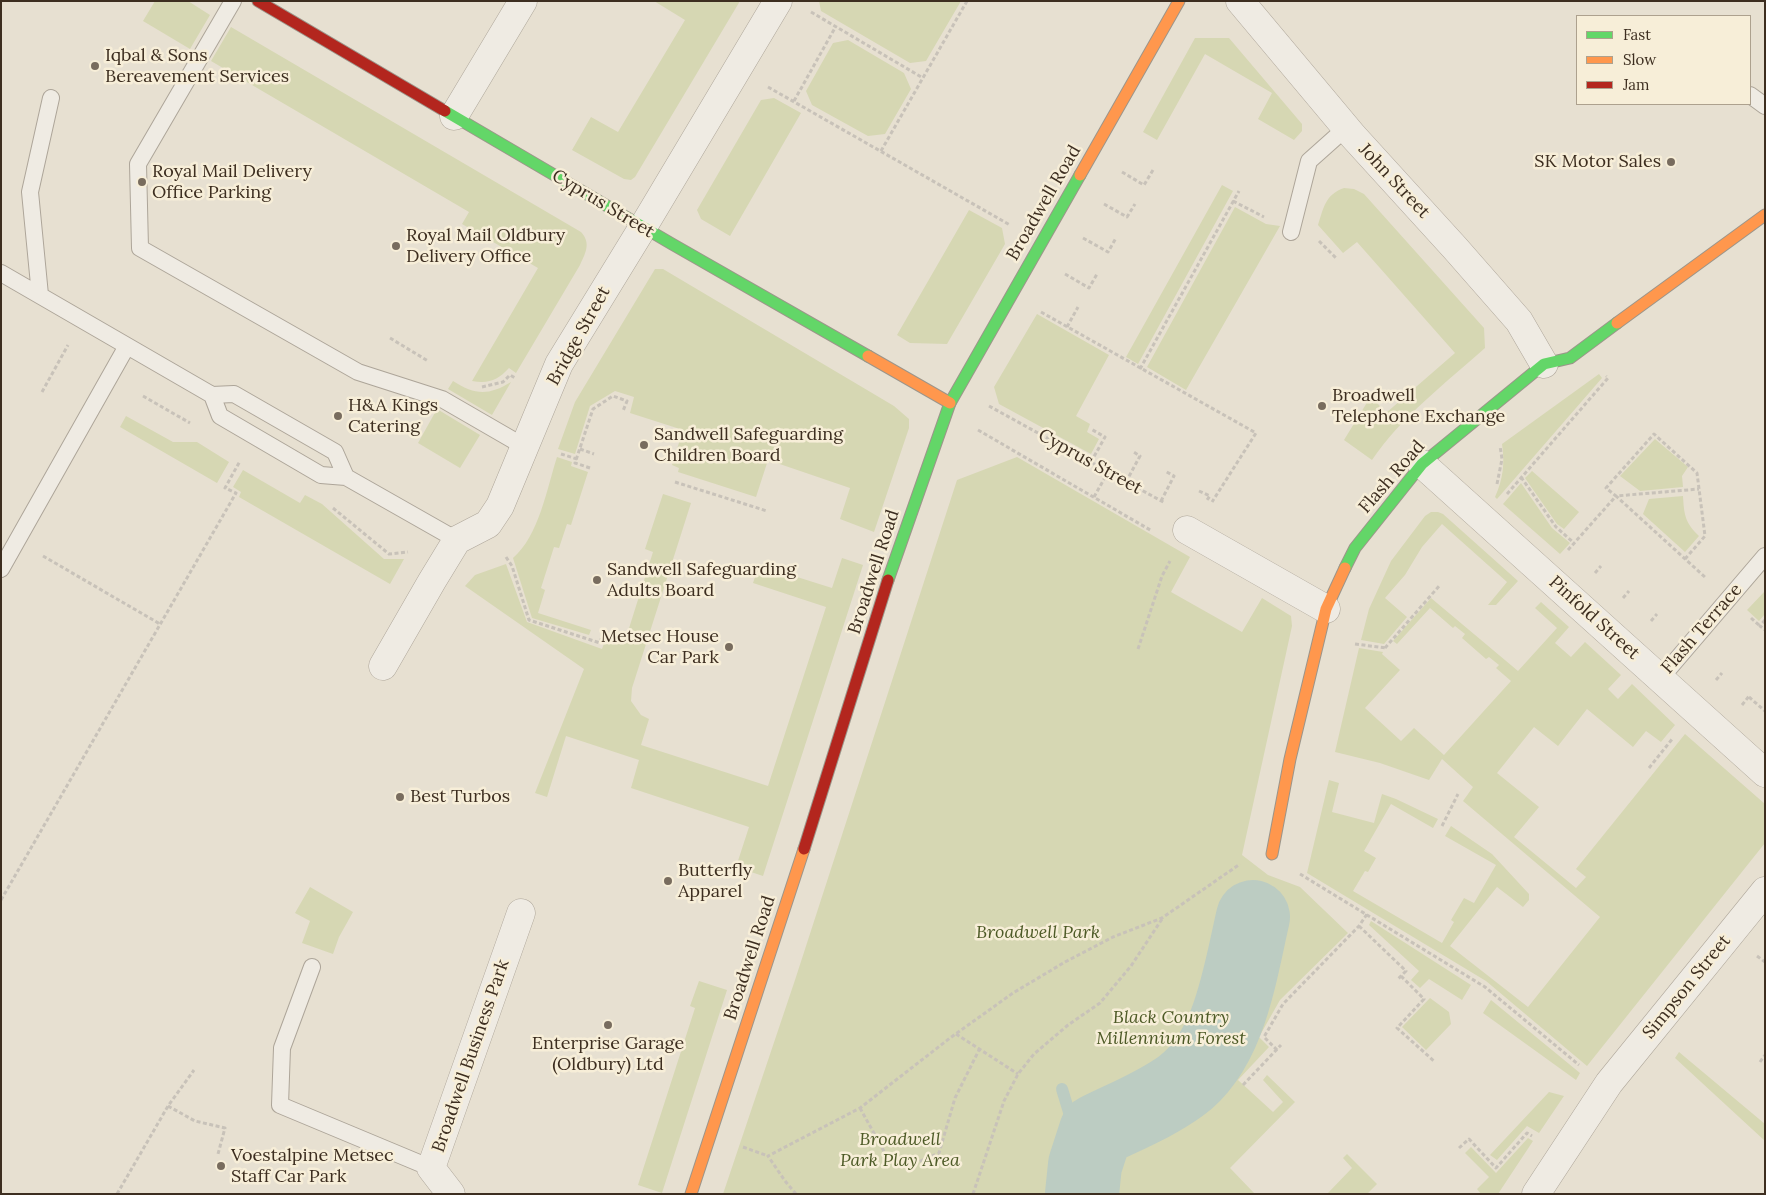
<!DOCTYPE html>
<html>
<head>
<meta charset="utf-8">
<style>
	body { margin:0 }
	#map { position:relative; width:1766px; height:1195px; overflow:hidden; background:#e7e0d1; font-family:Lora,serif }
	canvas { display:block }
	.frame { position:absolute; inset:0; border:2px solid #3d2e20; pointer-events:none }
	.legend { position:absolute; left:1576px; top:15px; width:175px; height:90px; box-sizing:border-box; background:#f7eed8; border:1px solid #ada18e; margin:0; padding:6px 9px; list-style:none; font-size:15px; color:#3d2e20 }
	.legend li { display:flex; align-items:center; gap:10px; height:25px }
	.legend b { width:25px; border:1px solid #ada18e }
</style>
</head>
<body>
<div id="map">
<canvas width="1766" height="1195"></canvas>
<div class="frame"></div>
<ul class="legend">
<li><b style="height:6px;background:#63d668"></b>Fast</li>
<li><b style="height:6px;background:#ff974d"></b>Slow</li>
<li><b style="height:6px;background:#b3261e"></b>Jam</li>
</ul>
</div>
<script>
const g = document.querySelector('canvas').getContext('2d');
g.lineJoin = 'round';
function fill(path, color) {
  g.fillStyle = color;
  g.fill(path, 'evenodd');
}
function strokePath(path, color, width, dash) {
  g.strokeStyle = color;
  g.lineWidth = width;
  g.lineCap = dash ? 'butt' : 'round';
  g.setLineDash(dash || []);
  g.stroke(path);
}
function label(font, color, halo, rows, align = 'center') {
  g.font = font + ' Lora,serif';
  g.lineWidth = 5;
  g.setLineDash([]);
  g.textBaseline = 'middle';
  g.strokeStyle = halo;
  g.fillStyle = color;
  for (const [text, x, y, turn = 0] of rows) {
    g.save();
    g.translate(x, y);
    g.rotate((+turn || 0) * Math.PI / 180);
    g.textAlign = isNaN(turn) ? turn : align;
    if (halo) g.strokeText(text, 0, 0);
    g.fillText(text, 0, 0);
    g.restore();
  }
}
fill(new Path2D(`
	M155 1H188L210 15 190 49 143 21Z
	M654 1H740L635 177 631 180 624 179 572 150 591 117 618 132 685 20Z
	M819 1H961L926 61 910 63 821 11Z
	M231 27 581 232C591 243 586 252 580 265L516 373 509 368C498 380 489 384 472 381L538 268 462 224 469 212 211 61Z
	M1195 38H1229L1302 124V131L1294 140 1258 119 1272 93 1205 54 1157 140 1143 132Z
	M848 40 904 73 911 89 885 134 868 136 812 105 806 91 833 43Z
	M774 98 801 113 730 236 701 219 697 210 761 100Z
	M1222 185 1233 191 1138 364 1126 357Z
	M1344 188 1354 189 1364 194 1484 328 1485 348C1446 383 1402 416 1372 460L1344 440 1371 396 1386 413 1455 353 1357 242 1343 253 1318 225C1324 207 1325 195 1344 188Z
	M1235 207 1266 224 1280 226 1186 390 1147 367Z
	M969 210 1002 228 1005 244 947 344 910 343 897 335Z
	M655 269H663L894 406 909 419V428L874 532 840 519 850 488 768 460 756 497 678 472 679 468 672 465 683 430 630 413 634 397 615 391 590 406 575 454 558 449 575 402Z
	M1037 314 1109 355 1076 416 1090 424 1087 432 1099 439 1091 454 999 404 994 387Z
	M1599 374 1602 378 1497 499 1495 497C1503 479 1505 464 1502 444Z
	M453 381C475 395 488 396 511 382L492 415 448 389Z
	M437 409 480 435 460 468 418 443Z
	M126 416 173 442H197L229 462 217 483 120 427Z
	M1655 439 1688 467 1682 476 1683 487 1640 491 1620 476Z
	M557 457 572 462 571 466 588 472 571 525 567 524 559 548 554 547 541 588 545 590 538 613 591 630 589 635 532 618 513 558C539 536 547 488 557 457Z
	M1017 457 1190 557 1171 592 1242 632 1262 598 1291 616 1292 626 1242 855 1268 875 1300 887 1348 933 1280 1000 1259 1037 1269 1047 1238 1080 1273 1112 1283 1102 1263 1080 1267 1075 1295 1102 1230 1168 1255 1194H723L795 980 957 480Z
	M243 470 300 503 305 495 322 504 384 559H404L390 584 239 497 241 492 233 487Z
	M1532 471 1579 512 1564 529 1557 524 1525 478Z
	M1521 483 1552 528 1570 543 1560 554 1503 504Z
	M663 494 691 503 632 688 631 701 641 715 649 719 641 745 768 786 826 607 753 583 759 565 832 588 842 558 863 565 763 876 736 867 749 827 631 788 639 760 566 736 547 797 535 793 584 669 465 586 475 575 506 564 527 622 602 649 607 635 625 641 653 552 645 549Z
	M1683 496C1684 514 1685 523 1699 536L1685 552 1643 514 1649 499Z
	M1431 512H1438L1443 514 1518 581 1496 605H1488L1507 582 1442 524 1422 547 1405 575 1385 598 1407 617 1384 644 1361 640 1369 609 1391 561 1425 516Z
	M1765 591V614L1759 621 1747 610Z
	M1431 598 1518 671 1557 628 1535 608 1541 602 1569 627 1555 643 1571 657 1585 642 1621 675 1608 689 1618 699 1632 684 1675 725 1661 742 1646 731 1633 747 1587 709 1558 746 1534 727 1497 773 1539 807 1514 837 1576 888 1586 877 1576 869 1685 734 1765 804V843L1587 1066 1486 981 1307 873 1329 780 1339 783 1332 812 1374 823 1382 794 1396 799 1438 819 1433 828 1391 804 1364 851 1376 858 1368 872 1365 871 1353 891 1442 943 1454 922 1451 920 1464 898 1474 903 1496 865 1445 836 1451 826 1492 854 1529 894V900L1523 907 1497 887 1450 946 1528 1007 1600 917 1463 801 1473 787 1442 759 1429 780 1380 763 1335 752 1359 648 1383 652 1382 654 1400 670 1365 708 1401 741 1414 728 1444 755 1511 681 1496 668 1499 665 1489 657 1486 659 1462 638 1465 634 1455 626 1453 628 1430 608 1397 644 1393 641Z
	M310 887 353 912 339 937 333 954 302 943 310 921 295 913Z
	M1371 921 1471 985 1462 1000 1429 979 1420 988 1411 980 1419 971 1369 925Z
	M699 981 727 990 662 1193 638 1185 695 1008 690 1006Z
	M1430 998 1449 1012 1451 1024 1426 1050 1402 1027Z
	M1491 1000 1580 1073 1576 1080 1483 1013Z
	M1679 1052 1765 1124V1141L1675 1058Z
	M1549 1092 1564 1096 1539 1133 1527 1126 1497 1160 1490 1155Z
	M1528 1138 1533 1141 1498 1194H1481L1477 1189 1489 1177 1465 1153 1471 1147 1496 1173Z
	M1347 1154 1377 1184 1367 1194H1327L1352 1168 1343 1158Z`), '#d6d7b3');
strokePath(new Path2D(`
	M1062 1089 1085 1165`), '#bcccc2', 12);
strokePath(new Path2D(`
	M1082 1194 1085 1165 1096 1131C1124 1117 1155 1105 1181 1086 1230 1050 1240 973 1253 917`), '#bcccc2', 74);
const lane = new Path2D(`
	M233 1 138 164 140 248 358 372 442 399 525 447
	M1750 95 1765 106
	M1291 232 1309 161 1346 128
	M1 273 212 395 234 394 335 452 346 477
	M40 295 30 192 51 98
	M212 395 220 416 321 475 346 477 457 540
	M1 569 127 346
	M1660 679 1765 556
	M312 967 282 1048 280 1105 431 1168`);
const street = new Path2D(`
	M1240 1 1353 136 1455 248 1519 321 1544 364
	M454 116 523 1
	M1422 464 1765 773
	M1187 530 1326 609
	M383 666 432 581 457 540 488 524 500 506 559 364 643 227 778 1
	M451 1194 431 1168 521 913
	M1536 1194 1609 1083 1765 891`);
const fast = new Path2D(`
	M445 111 672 244 868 356
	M1345 568 1355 548 1422 464 1544 364 1570 358 1617 323
	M888 580 950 403 1080 175`);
const slow = new Path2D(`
	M1080 175 1179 1
	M1617 323 1765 215
	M868 356 950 403
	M1272 854 1290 759 1326 609 1345 568
	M691 1194 804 849`);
const jam = new Path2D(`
	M258 1 445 111
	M804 849 888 580`);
strokePath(lane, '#ada599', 18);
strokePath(street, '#ada599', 29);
strokePath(fast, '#9c958a', 13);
strokePath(slow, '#9c958a', 13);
strokePath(jam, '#9c958a', 13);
strokePath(new Path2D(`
	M811 12 923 78
	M768 87 1010 225
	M794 101 836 26
	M881 151 967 1
	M1122 172 1144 185 1153 170
	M1233 201 1264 217
	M1104 204 1127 217 1135 204
	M1083 238 1108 252 1116 238
	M1319 241 1337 259
	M1065 274 1089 288 1097 274
	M1041 312 1256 433 1212 502
	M1067 327 1078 307
	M390 338 428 361
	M1140 369 1239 191
	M482 387 503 382 510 375 515 378
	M42 392 68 345
	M143 396 190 423
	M989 406 1165 503
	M978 430 1152 531
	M580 449 594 454
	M561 454 577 459
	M1091 462 1105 437 1091 429
	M590 468 575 463 593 409 613 396 627 401 623 411
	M1521 477 1556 527 1574 543
	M675 482 767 511
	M1126 482 1140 456 1132 451
	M1497 484 1502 459 1500 446
	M1199 491 1210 496 1207 500
	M1507 494 1608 378 1606 376
	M1094 497 1108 472
	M1161 501 1174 476 1165 471
	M333 508 389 554 408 552
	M1568 550 1616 496 1706 578
	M43 556 160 624
	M506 557 512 566 529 620 600 643 603 633
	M1685 559 1705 536 1697 473 1654 434 1606 488 1616 496 1699 489
	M1595 573 1601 566
	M1623 598 1629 591
	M1751 618 1760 626
	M1765 620 1760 626 1765 630
	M1651 621 1657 614
	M1355 644 1386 648
	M1385 648 1440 585
	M1138 649 1162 576 1170 561
	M1716 680 1722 673
	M1749 697 1765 711
	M1742 705 1750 695
	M1649 768 1673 738
	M1442 826 1458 794
	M1300 874 1485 987 1579 1065
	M1 900 236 493 225 488 240 461
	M1359 926 1406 971 1397 980
	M1757 956 1765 962
	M1401 976 1424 999 1397 1028 1435 1062
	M956 1034 1018 1074
	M1277 1050 1264 1037 1283 1004 1359 926 1367 914
	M1760 1062 1765 1055
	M1243 1085 1281 1045
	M168 1106 195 1121 225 1128 218 1154
	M860 1108 886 1155 909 1166 939 1153 955 1098 979 1050
	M743 1147 768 1156
	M1459 1148 1469 1139 1496 1168 1527 1133 1532 1136
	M117 1194 168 1106 194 1070
	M796 1194 785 1181 768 1156 860 1108 950 1038 1013 993 1065 962 1113 937 1162 918 1240 864
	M973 1194 1004 1101 1018 1074 1034 1054 1068 1025 1100 1003 1131 966 1162 919`), '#c8c2b9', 3, [4, 2.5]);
strokePath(lane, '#efebe3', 16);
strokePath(street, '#efebe3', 28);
strokePath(fast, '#63d668', 11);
strokePath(slow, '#ff974d', 11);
strokePath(jam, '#b3261e', 11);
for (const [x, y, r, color] of [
	[95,66,5,"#786c5e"],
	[1671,162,5,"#786c5e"],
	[142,182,5,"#786c5e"],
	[396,246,5,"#786c5e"],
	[1322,406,5,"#786c5e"],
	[338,416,5,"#786c5e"],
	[644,445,5,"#786c5e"],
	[597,580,5,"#786c5e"],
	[729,647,5,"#786c5e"],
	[400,797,5,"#786c5e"],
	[668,881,5,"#786c5e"],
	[608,1025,5,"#786c5e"],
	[221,1166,5,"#786c5e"]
]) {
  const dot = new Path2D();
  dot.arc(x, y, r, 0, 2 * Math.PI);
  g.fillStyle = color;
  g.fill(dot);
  strokePath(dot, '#f7eed8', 2);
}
label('18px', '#3d2e20', '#f7eed8', [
	["Iqbal & Sons",105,56],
	["Bereavement Services",105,77],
	["SK Motor Sales",1661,162,"right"],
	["Royal Mail Delivery",152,172],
	["Office Parking",152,193],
	["Royal Mail Oldbury",406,236],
	["Delivery Office",406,257],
	["Broadwell",1332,396],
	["Telephone Exchange",1332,417],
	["H&A Kings",348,406],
	["Catering",348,427],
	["Sandwell Safeguarding",654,435],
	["Children Board",654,456],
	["Sandwell Safeguarding",607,570],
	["Adults Board",607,591],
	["Metsec House",719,637,"right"],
	["Car Park",719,658,"right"],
	["Best Turbos",410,797],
	["Butterfly",678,871],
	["Apparel",678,892],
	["Enterprise Garage",608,1044,"center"],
	["(Oldbury) Ltd",608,1065,"center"],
	["Voestalpine Metsec",231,1156],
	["Staff Car Park",231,1177]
], 'left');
label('18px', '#3d2e20', '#f7eed8', [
	["John Street",1394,181,47],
	["Broadwell Road",1044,203,-60],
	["Cyprus Street",603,204,31],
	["Bridge Street",579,336,-61],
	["Cyprus Street",1090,462,29],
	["Flash Road",1392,477,-49],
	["Broadwell Road",874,572,-72],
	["Pinfold Street",1594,618,42],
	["Flash Terrace",1702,629,-49],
	["Broadwell Road",750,958,-72],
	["Simpson Street",1687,987,-51],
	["Broadwell Business Park",471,1056,-71]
]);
label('italic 18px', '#4d5a26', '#f7eed8', [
	["Broadwell Park",1038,933],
	["Black Country",1171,1018],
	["Millennium Forest",1171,1039],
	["Broadwell",900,1140],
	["Park Play Area",900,1161]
]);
</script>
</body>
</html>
